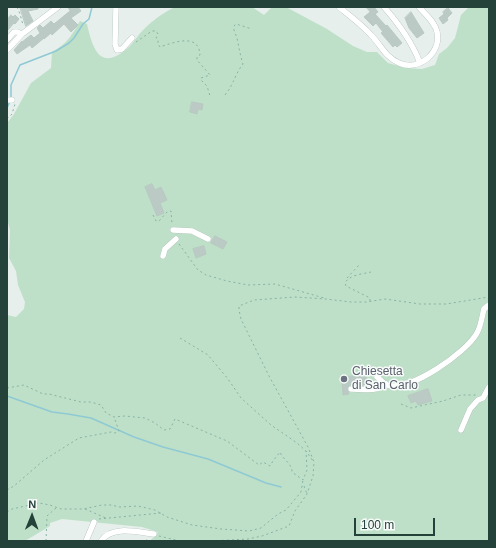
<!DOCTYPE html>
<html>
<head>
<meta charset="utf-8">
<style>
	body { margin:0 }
	#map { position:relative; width:496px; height:548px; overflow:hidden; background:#e6efeb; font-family:Arial,sans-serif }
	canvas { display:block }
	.frame { position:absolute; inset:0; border:8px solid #24423a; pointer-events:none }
	.north { position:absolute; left:12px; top:496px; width:40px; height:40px; -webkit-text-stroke:3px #f7fbf9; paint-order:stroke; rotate:1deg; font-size:11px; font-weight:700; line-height:16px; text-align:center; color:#24423a }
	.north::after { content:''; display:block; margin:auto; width:14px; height:18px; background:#24423a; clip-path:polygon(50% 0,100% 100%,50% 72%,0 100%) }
	.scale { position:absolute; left:354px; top:518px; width:81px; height:18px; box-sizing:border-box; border:2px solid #24423a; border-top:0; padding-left:5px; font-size:12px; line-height:14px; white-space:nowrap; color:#24423a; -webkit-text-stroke:3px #f7fbf9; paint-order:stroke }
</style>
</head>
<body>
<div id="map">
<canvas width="496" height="548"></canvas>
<div class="frame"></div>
<div class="north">N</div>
<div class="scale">100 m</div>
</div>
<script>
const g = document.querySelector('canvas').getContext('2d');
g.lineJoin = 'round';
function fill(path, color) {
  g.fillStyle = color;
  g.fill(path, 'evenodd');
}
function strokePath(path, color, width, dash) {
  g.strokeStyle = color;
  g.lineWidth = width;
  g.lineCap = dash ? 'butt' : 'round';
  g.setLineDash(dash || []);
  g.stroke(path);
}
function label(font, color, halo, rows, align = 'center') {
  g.font = font + ' Arial,sans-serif';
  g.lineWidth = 3;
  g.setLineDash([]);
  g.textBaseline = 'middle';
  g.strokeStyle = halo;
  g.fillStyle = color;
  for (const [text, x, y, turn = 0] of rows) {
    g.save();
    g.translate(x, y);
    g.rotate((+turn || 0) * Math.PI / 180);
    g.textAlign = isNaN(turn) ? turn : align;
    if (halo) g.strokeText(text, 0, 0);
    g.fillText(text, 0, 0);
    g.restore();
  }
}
fill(new Path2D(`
	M175 7H252L264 15 272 7H286L327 29 353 46 367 52H377L388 63 406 68 422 69 435 65 439 54 447 48 455 38 461 15 469 7H489V541H150L158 532 142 527 62 519 50 523V526L25 541 11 540V541H7V315L16 317 24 309 25 302 18 285 16 271 9 258 10 230 7 219V123L14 114 31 83 51 68 52 52C68 43 71 36 80 21L87 24C93 51 101 72 129 47 134 42 138 35 143 30 153 20 163 13 175 7Z`), '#bfe0c8');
strokePath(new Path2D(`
	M11 98V85L20 65 56 51 69 43 74 38 83 24 89 19 92 7
	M7 108 10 101
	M7 396 52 412 68 414 91 418 134 437 163 447 208 459 266 483 281 487`), '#8ec9d4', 1.5);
const building = new Path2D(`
	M20 7H38V9L28 11 33 21 26 26Z
	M68 7H78L81 11 71 18 78 25 71 32 64 24 52 35 51 33 44 39V38L32 48 30 45 17 54 14 50 22 41V42L31 35 34 38 40 33 37 28 40 25 43 28 51 21 54 24 70 11Z
	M366 7H374L378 12 375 14 386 26 387 25 402 43 397 47 395 45 393 47 381 33 383 32 376 23 373 26 364 17 370 12Z
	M448 8 452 13 447 18 448 20 443 24 439 18 444 14 443 12Z
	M411 12 424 33 417 38 409 28 405 18Z
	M11 15 13 17 15 15 19 19 15 24 14 23 7 31V20Z
	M192 102 203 104 202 110 198 109 197 114 190 112Z
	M152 184 155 190 161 187 167 200 160 203 164 213 157 216 145 187Z
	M215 236 227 242 223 249 211 243Z
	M204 246 206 254 196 258 193 249Z
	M366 376 367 385H349L347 389 349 394 343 395 342 381H341L340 377Z
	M428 389 432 401 418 405 416 401 411 403 408 396Z`);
fill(building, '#bbcac4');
strokePath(building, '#b8c9c2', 1);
const minor = new Path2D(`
	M116 7 115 44 117 50 122 49 132 38
	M339 7C350 16 362 25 371 35 381 45 385 57 399 63 418 72 442 53 437 32 435 22 425 14 419 7
	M384 7C399 24 412 42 420 63
	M7 40 14 32H18L21 35
	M7 50 22 34 58 7
	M7 100H12
	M173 230 192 231 208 239
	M163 256 165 249 176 239
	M377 377C380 379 383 383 387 385 409 393 467 352 477 333 481 326 482 316 484 309L489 305
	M351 389C363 389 376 392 386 384
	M461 430 470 409 478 400 483 398 489 387
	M86 541 94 522
	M101 541C111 525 138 532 154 534`);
strokePath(minor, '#a8b8b2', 6);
strokePath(new Path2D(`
	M17 7 20 14 23 25
	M136 42 152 31H156L158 34 156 38 158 40V44L160 47C172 43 199 32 200 55L197 57V60L210 75 201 78V80L207 86 210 96
	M225 95C234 84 235 74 243 64 240 55 239 47 237 38 236 34 233 31 234 26L236 24 252 29
	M7 119 12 114 15 104
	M153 215 156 221H159L167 212 171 211 172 224
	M179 244 198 270 206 275 227 281 248 285 275 284 324 298
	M347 278 360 264
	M370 301V298L346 286 345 283C349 275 362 274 371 272
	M180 338 208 355 228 379 241 398 271 425 297 443 306 451 313 461
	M7 388 24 385 43 394H49L81 402H91L101 405 106 413 114 417 125 416 145 418 155 423 164 430 170 429 175 419 227 441 259 465 263 462 270 466 273 461 280 452C283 460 292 463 292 472L303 480 307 470 306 451
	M401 404 411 408 443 401 461 395H476
	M304 486 307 494
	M7 490 14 486 44 460 79 438 111 432 115 433 119 431 114 417
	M85 509 106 518
	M7 512 12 509 39 503 50 505 61 509H83L102 505H111L120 507 138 506 155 510 167 517 192 525 221 529 249 531 261 528 278 514 286 510 301 492 303 480
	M99 519 161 513
	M159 536 180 541
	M46 541 47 516 56 508
	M145 541 148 539
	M212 541 248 539 262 536 289 526 295 511 307 494 313 476 314 462 308 447 269 376 241 319 239 310V306L254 300 295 297 326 299 351 302H367L385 299 420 304H446L489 297`), '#86b3a5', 1, [2, 3]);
strokePath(minor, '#fff', 5.5);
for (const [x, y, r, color] of [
	[344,379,4,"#6b7280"]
]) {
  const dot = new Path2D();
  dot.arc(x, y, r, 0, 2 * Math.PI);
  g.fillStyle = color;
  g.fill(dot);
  strokePath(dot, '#f7fbf9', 1.5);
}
label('12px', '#5b616d', '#f7fbf9', [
	["Chiesetta",352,372],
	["di San Carlo",352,386]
], 'left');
</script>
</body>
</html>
